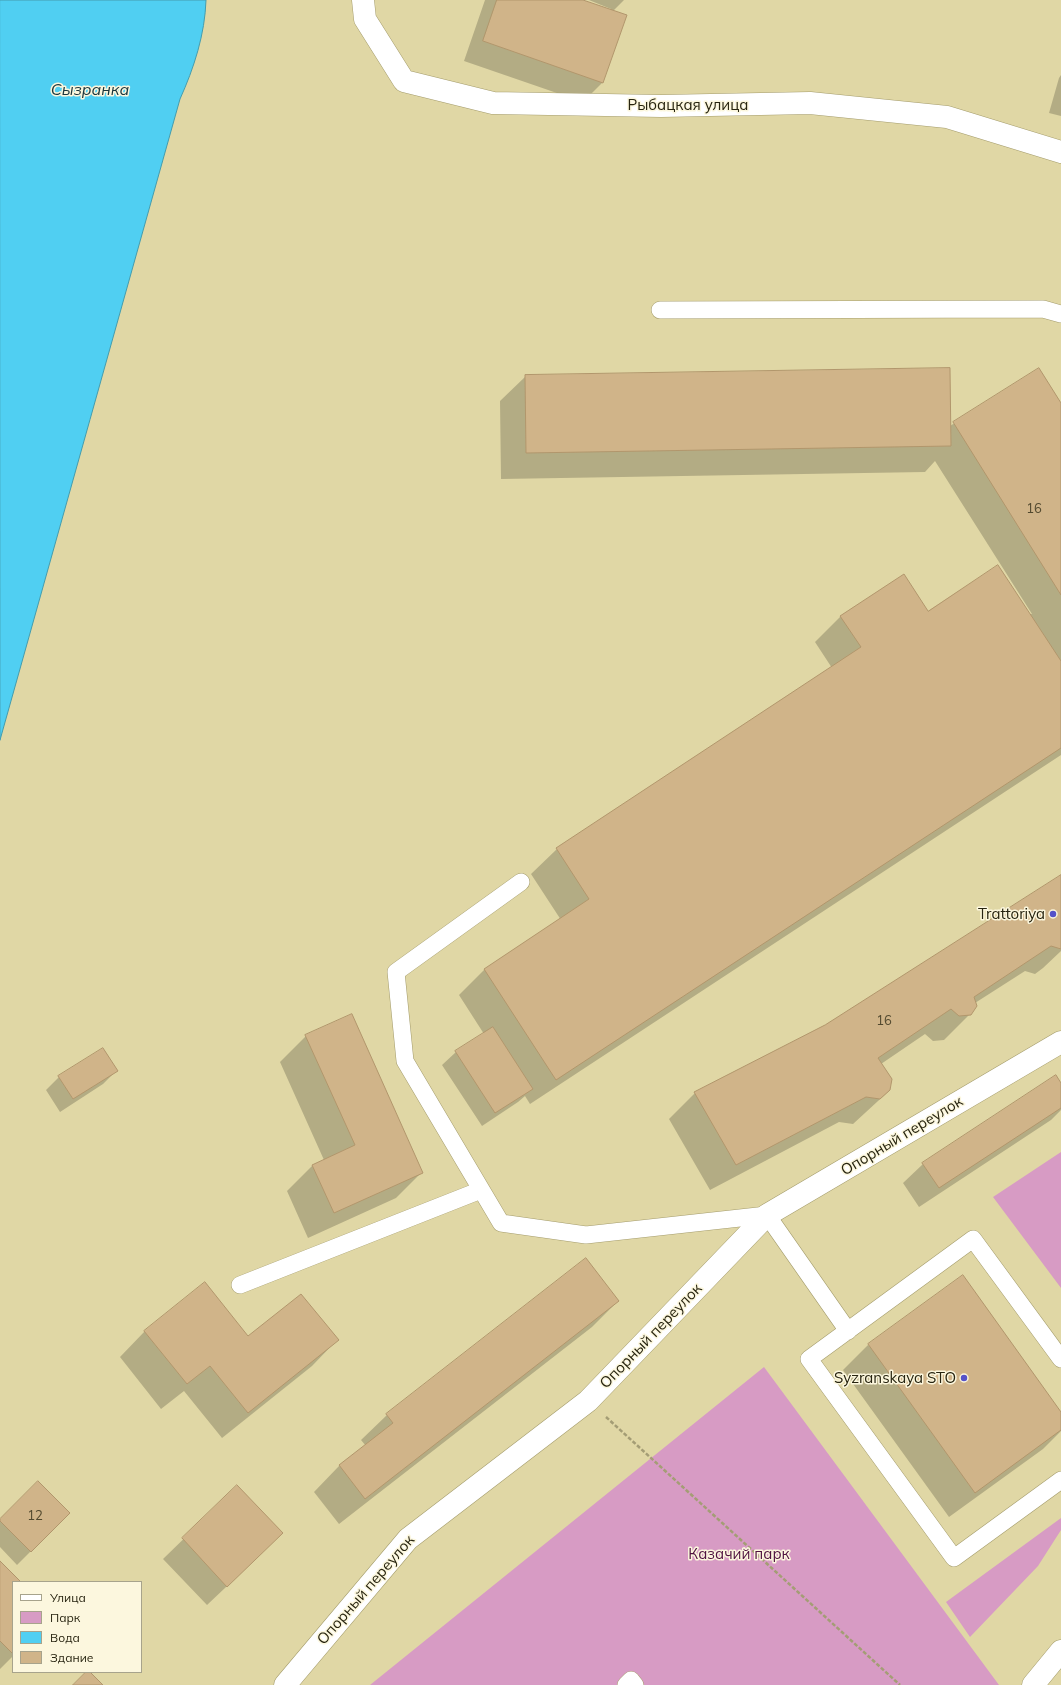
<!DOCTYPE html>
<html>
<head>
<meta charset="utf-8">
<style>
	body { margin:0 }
	#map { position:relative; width:1061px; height:1685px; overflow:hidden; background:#e0d7a5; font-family:Mulish,sans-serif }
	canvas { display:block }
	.legend { position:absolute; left:12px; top:1581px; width:130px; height:92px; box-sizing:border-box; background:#fcf7de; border:1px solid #a7a38c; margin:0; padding:5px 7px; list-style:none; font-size:12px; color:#272410 }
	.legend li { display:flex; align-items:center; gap:8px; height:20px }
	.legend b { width:20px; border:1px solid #a7a38c }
</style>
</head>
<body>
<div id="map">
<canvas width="1061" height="1685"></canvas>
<ul class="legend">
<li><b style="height:5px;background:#fff"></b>Улица</li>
<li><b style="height:11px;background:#d79bc4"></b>Парк</li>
<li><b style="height:11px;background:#50cff2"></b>Вода</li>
<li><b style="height:11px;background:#d0b489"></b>Здание</li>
</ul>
</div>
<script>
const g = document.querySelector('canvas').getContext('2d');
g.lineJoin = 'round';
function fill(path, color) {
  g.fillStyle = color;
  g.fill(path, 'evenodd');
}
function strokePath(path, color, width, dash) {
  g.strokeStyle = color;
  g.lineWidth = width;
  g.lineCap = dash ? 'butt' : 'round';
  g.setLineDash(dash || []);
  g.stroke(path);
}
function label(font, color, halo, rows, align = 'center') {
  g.font = font + ' Mulish,sans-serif';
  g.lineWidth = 3;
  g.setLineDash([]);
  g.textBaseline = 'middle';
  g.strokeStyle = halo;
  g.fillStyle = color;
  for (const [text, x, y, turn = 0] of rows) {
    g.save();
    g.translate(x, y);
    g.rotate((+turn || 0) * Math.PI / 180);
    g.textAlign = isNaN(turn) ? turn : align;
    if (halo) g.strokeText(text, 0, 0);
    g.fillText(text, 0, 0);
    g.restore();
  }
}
fill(new Path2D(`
	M1061 1152V1288L993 1197Z
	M764 1367 999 1685H370Z
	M1061 1518V1530L1038 1566 970 1637 946 1602Z`), '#d79bc4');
const water = new Path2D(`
	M0 0H206C205 34 194 68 180 99L0 740Z`);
fill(water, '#50cff2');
strokePath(water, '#449cae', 1);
fill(new Path2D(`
	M485 0H580L611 11V9L589 0H624L613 11 602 83 583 102 464 61Z
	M1061 75V116L1049 113 1059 78Z
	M1039 369 1061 405V755L530 1104 525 1096 518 1102 482 1126 442 1065 456 1052 484 1034 459 995 484 970 561 920 531 874 557 849 832 668 815 642 841 616 928 613 1032 614 935 461 925 472 501 479 500 401 526 376 950 426Z
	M1061 876V951L1043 968 1035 974 1025 971 975 1003 970 1014 944 1040 933 1041 925 1034 881 1064 890 1090 853 1124 839 1122 710 1190 669 1119 695 1093 826 1026Z
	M306 1036 422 1172 396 1198 308 1238 287 1191 312 1166 324 1160 280 1062Z
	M116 1071 103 1084 60 1112 46 1090 59 1077Z
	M1061 1085V1110L1051 1120 919 1207 903 1183 923 1164Z
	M618 1301 592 1327 339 1524 314 1492 339 1466 366 1446 361 1440 387 1415Z
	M145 1331 248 1338 337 1340 312 1366 222 1438 184 1391 161 1409 120 1357Z
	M868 1345 1061 1414V1431L1043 1449 949 1517 843 1370Z
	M237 1487 262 1553 207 1605 163 1559Z
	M69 1513 17 1565 0 1547V1521Z
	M0 1562 19 1582H13V1656L0 1669Z`), '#0003');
const building = new Path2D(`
	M497 0H583L627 15 603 83 483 41Z
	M950 368 951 446 526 453 525 375Z
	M1039 368 1061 403V595L953 422Z
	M998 565 1061 661V748L556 1080 484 969 589 899 556 848 861 647 840 616 904 574 928 611Z
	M1061 875V949L1051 946 974 997 977 1006 971 1015 959 1016 951 1009 878 1058 892 1079 890 1090 880 1099 866 1097 736 1165 694 1092 825 1025Z
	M352 1014 423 1173 334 1213 312 1165 355 1145 305 1035Z
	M493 1027 533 1089 495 1113 455 1051Z
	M103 1048 118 1071 73 1099 58 1076Z
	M1056 1075 1061 1083V1108L939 1188 922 1163Z
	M586 1258 619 1301 365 1499 339 1465 393 1423 386 1414Z
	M963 1275 1061 1412V1430L975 1493 868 1344Z
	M205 1282 248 1336 301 1294 339 1340 248 1413 210 1366 187 1384 144 1331Z
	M38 1481 70 1513 31 1552 0 1521V1519Z
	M237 1485 283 1533 227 1587 182 1538Z
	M0 1561 21 1582H13V1654L0 1641Z
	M86 1672H90L103 1685H73Z`);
fill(building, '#d0b489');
strokePath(building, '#b1966c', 1);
const service = new Path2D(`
	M660 310 1043 309 1061 314
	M521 882 396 972 405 1061 501 1223 586 1235 767 1215 848 1331
	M240 1285 481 1190
	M1061 1359 973 1239 809 1359 954 1558 1061 1480
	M626 1685 631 1680 635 1685`);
const minor = new Path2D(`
	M363 0 365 19 404 81 493 103 661 106 810 103 947 117 1061 152
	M285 1685 408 1539 588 1401 767 1215 1061 1042`);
const primary = new Path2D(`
	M1033 1685 1061 1651`);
strokePath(service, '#a49c6c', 18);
strokePath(minor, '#a49c6c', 23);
strokePath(primary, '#a49c6c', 23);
strokePath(new Path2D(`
	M606 1417 900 1685`), '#a49d75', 2.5, [4, 2]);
strokePath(service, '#fff', 17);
strokePath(minor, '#fff', 22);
strokePath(primary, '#fff', 22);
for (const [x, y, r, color] of [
	[1053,914,4,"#5552c9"],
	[964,1378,4,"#5552c9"]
]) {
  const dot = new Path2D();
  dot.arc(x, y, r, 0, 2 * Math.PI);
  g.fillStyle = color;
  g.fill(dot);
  strokePath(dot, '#fcf7de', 1.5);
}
label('13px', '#51482e', null, [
	["16",1034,509],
	["16",884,1021],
	["12",35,1516]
]);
label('15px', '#272410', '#fcf7de', [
	["Рыбацкая улица",688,105],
	["Опорный переулок",902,1136,-31],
	["Опорный переулок",651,1336,-46],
	["Опорный переулок",366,1590,-49]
]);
label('15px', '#272410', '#fcf7de', [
	["Trattoriya",1045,914],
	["Syzranskaya STO",956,1378]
], 'right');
label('15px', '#4f1140', '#fcf7de', [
	["Казачий парк",739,1554]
]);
label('italic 16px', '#1a353d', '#fcf7de', [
	["Сызранка",90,90]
]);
</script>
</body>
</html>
